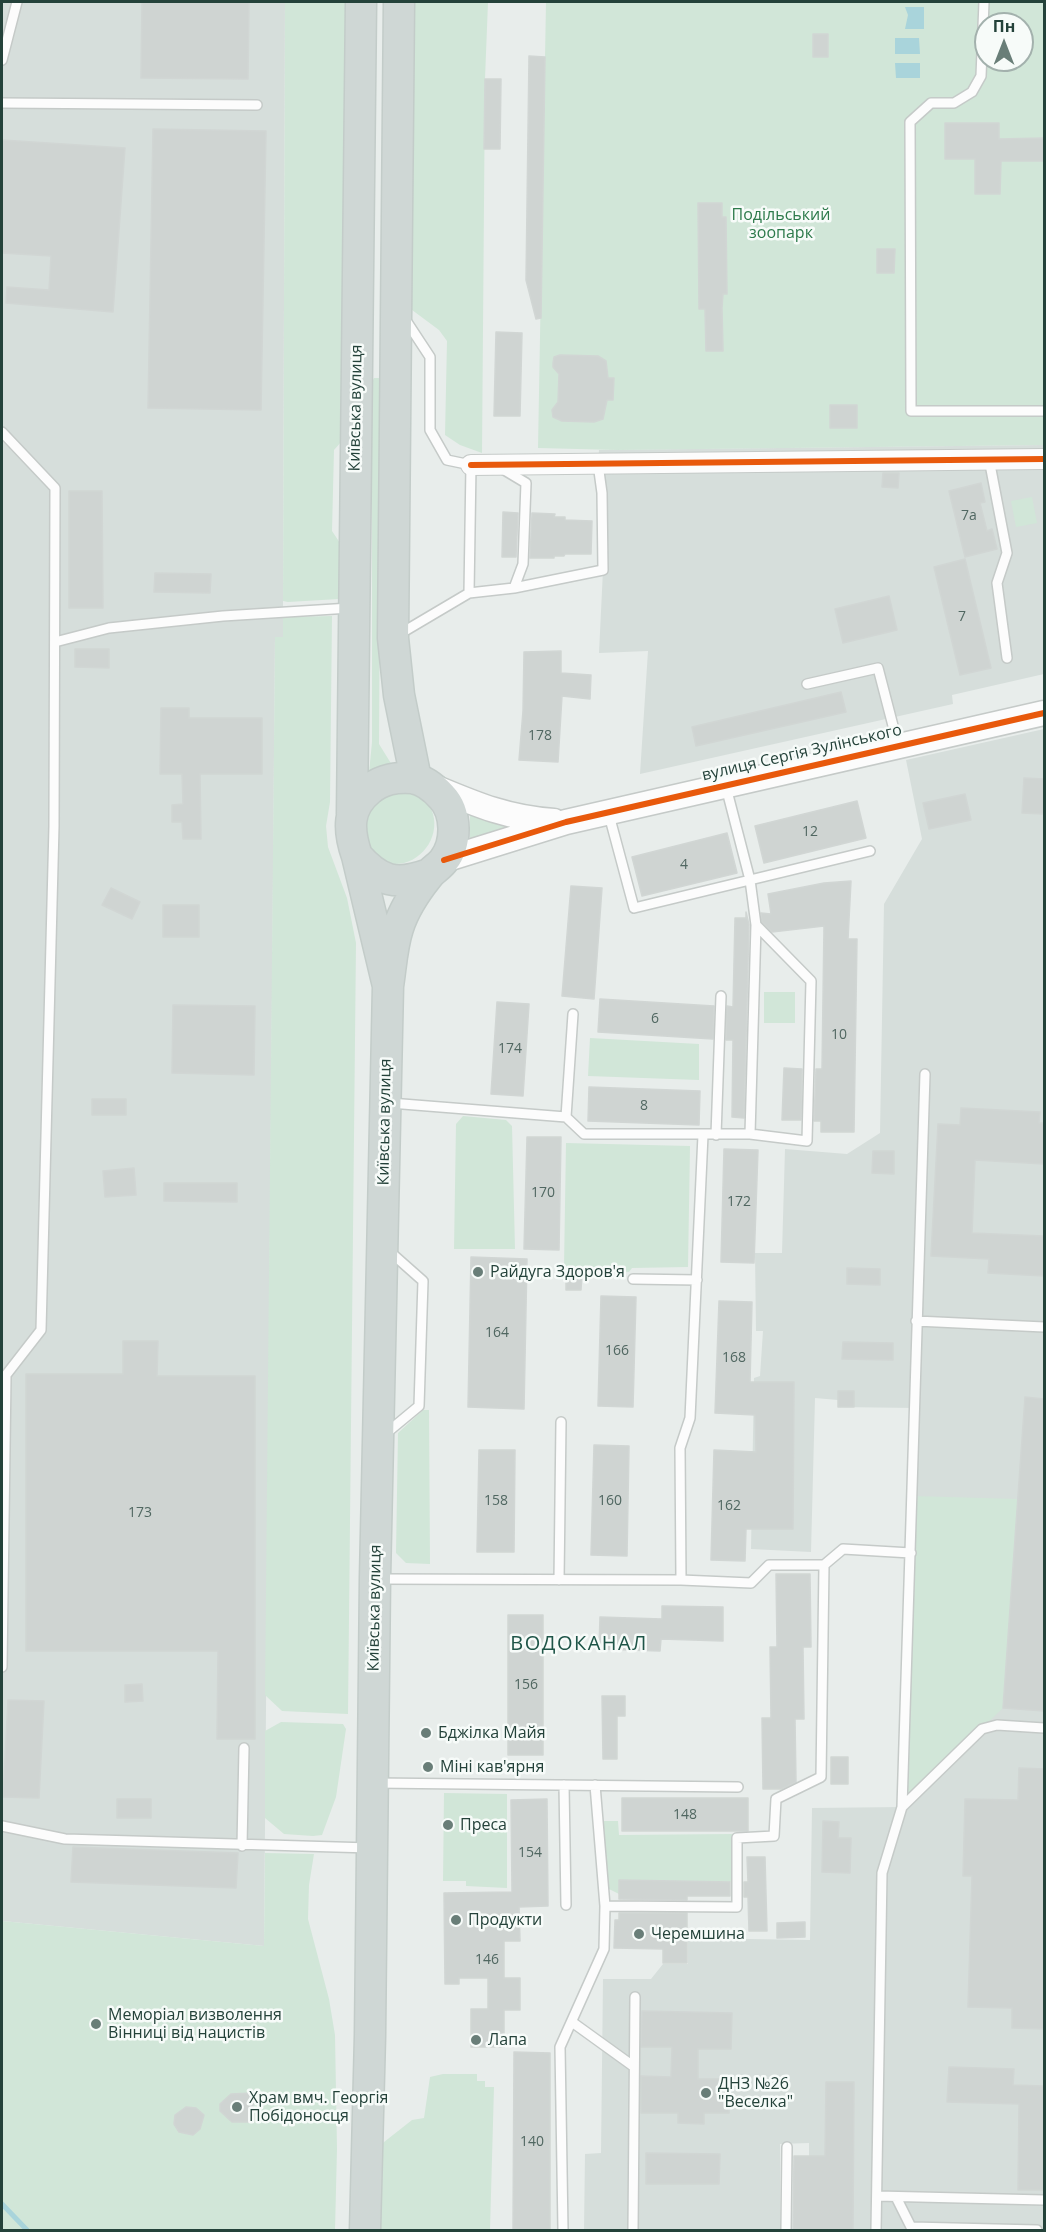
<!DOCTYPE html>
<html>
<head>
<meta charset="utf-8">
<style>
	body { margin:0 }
	#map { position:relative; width:1046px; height:2232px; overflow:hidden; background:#e8edeb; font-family:"Open Sans",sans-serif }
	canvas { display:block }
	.frame { position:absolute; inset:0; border:3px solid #24423a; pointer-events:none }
	.north { position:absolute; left:974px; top:12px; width:60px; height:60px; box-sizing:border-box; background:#f7fbf9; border:2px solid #a3b1ad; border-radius:50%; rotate:0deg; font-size:16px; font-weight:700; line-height:24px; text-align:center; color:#24423a }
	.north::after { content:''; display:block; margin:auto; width:21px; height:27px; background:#697e78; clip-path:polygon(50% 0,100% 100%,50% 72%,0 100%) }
</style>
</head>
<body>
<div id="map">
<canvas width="1046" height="2232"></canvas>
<div class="frame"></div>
<div class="north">Пн</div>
</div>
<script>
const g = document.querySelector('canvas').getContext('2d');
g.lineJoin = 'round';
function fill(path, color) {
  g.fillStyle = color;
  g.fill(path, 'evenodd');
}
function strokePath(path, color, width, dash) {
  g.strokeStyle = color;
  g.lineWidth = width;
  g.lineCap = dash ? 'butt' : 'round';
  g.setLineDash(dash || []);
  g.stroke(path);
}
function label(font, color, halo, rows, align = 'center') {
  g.font = font + ' "Open Sans",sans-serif';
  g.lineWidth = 5;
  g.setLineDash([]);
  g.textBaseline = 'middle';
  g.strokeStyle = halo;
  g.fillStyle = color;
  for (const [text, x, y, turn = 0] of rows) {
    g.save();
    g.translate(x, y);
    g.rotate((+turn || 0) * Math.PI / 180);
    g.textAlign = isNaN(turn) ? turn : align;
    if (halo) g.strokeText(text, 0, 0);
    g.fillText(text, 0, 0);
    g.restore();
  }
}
fill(new Path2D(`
	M2 2H285L283 601V637L275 638 264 1946 2 1921Z
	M1044 445V674L952 695 953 704 640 774 648 651 599 653 603 570 598 464 599 450Z
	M1044 729V2230H809V2143L780 2144V2230H584L585 2154 601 2153 603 1979H651L663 1964H688V1938L810 1940 812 1808 902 1807 915 1408 838 1407V1400L815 1398 811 1552 751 1549 754 1378 760 1376 763 1331H756L755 1253H782L785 1149 847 1154 880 1133 884 904 922 839 906 760Z`), '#d6dedb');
fill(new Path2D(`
	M285 2H346L342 441 334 450 332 531 340 543 339 599 288 602 283 601Z
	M411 2H488L485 79 482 453 460 445 445 435 447 341 439 330 408 307Z
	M546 2H1044V445L617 450 538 448ZM986 24H1022V60H986Z
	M374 378H379L381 382 379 744 392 765 369 773 372 742V382Z
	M1032 497 1037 523 1016 527 1011 501Z
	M332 616 330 802 326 826 328 847 347 898 356 943 348 1714 282 1711 265 1695 275 637H283V617Z
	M393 785C402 789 415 792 424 797 428 801 431 808 433 814 440 839 419 866 392 864 384 863 377 859 370 855L357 812Z
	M470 815 520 832 470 845Z
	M764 992H795V1023H764Z
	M590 1038 699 1044V1080L588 1076Z
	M463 1116 506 1120 512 1126 515 1249H454L456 1124Z
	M566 1143 690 1146 688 1267 632 1268 629 1272 564 1267Z
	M423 1410H429L430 1564 406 1563 396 1553 398 1433Z
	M912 1496 1018 1499 1003 1708 902 1807Z
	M281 1722 343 1724 346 1729 336 1797 322 1835 313 1836 284 1834 265 1818V1731Z
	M444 1793 507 1794V1888L466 1886V1881H443Z
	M603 1821H618L619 1835 733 1834 732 1882 620 1880 619 1894 609 1889Z
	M265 1853 314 1854 309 1885 308 1919 329 1999 335 2035 337 2149 335 2230H2V1921L264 1946Z
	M443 2074H477V2081H485V2087H494L490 2230H377L379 2146 412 2120 424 2118 430 2077Z`), '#d1e6d8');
fill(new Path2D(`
	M905 7H924V29H905L908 15Z
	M895 38H919L920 54H895Z
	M895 63H920V78H896Z`), '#a9d4db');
strokePath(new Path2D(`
	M2 2204 27 2230`), '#a9d4db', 5);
const building = new Path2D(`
	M142 2H249L248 79 141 78Z
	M813 34H828V57H813Z
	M529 56 545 57 541 318 536 319 526 280Z
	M485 79H501L500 149H484Z
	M945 123H999V139L1044 138V161H1001L1000 194H975V159H945Z
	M153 129 266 131 261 410 148 408Z
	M2 140 125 148 113 312 6 303 7 287 49 290 51 256 2 253Z
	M698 203H722V217H726L727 294H723L722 308 723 351H706L705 309H699Z
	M877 249H895L894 273H877Z
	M496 332 522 333 520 416H494Z
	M560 355 598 356 606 361 608 378H614L613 400H607L603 419 594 422 562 421 553 417 552 410 558 402 559 374 553 367V363L554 357Z
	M830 405H857V428H830Z
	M883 473H899L898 488 882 487Z
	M981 483 985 502 980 503 987 531 992 529 997 549 965 557 949 491Z
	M69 491H102L103 608H69Z
	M503 512 518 513 516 557H502Z
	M532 513 555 514 554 517H565V520L592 521 591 554H565L564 556H554V558H530Z
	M965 559 991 668 960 675 934 567Z
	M155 573 211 574 210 593 154 592Z
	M889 596 897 630 843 643 835 609Z
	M75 649H109V668L75 667Z
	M561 651V673L591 675 590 699 562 696 558 762 519 760 523 711 524 652Z
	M841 692 846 712 696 746 692 727Z
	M161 708H189V718H262V774H200L201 839H183L182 822H172V805L183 804 182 774H160Z
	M1024 778 1044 779V814L1022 813Z
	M965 794 971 820 929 829 923 803Z
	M857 801 866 838 764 863 755 826Z
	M727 833 737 873 642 896 632 857Z
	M851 881 848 939H857L854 1132H821V1121H814L816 1069H822L824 926 772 932 762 922 761 913 771 914 768 894 824 883Z
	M571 886 602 888 594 999 562 996Z
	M111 888 140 902 132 919 102 905Z
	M163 905H199V937H163Z
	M746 912 749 925 744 1118 732 1117 733 1040H726L727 1006 733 1007 735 918H746Z
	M600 999 714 1006 713 1039 598 1032Z
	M497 1002 529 1004 523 1096 491 1094Z
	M173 1005 255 1006 254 1075 172 1073Z
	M784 1068 802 1069 801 1120H782Z
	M589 1087 700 1091 699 1125 588 1121Z
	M92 1099H126V1115H92Z
	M961 1108 1040 1112 1039 1123H1044V1164L975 1160 972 1233 1044 1236V1276L988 1273 989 1259 931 1256 938 1124 960 1125Z
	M527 1137H561L559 1250 524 1249Z
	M724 1149 758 1150 754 1263 721 1262Z
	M873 1151H894V1174L872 1173Z
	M134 1168 136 1195 105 1197 103 1171Z
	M164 1183H237V1202L164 1201Z
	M471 1257 527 1259 524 1409 468 1407Z
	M847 1268 880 1269V1285L847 1284Z
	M566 1273 582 1274 581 1290H566Z
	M601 1296 636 1297 633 1407 598 1406Z
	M719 1301 752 1302 750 1382H794L793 1529H746L745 1561 711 1560 714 1450 756 1452 755 1415 715 1413Z
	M123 1341H158L157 1376H255V1739H217L218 1651H26V1374H123Z
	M843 1342 893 1343V1360L842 1359Z
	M838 1391H854V1407H838Z
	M1025 1397 1044 1399V1711L1003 1708Z
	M594 1445 629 1446 627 1556 591 1555Z
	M479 1450H515L514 1552H477Z
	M776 1574H810L811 1647H803L804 1719H795L796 1782 781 1789H763L762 1718H771L770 1647H777Z
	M662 1606 723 1607V1641L661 1639 660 1651 599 1649 600 1617 662 1619Z
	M508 1615H543V1755H508Z
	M142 1684 143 1701 125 1702V1685Z
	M602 1696H625V1716H617V1759H603Z
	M8 1700 44 1701 39 1798 3 1797Z
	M831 1757H848V1784H831Z
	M1019 1768 1044 1769V2029L1012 2028V2008L968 2007 972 1876H963L965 1799 1018 1800Z
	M622 1798H748V1831H622Z
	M117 1799H151V1818H117Z
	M547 1799 548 1906 519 1907 520 1941H504V1978H520V2010H504V2047H471V2009H488V1978H459V1984H445L444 1893 512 1892 511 1800Z
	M823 1821 839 1822 838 1838H851L850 1873 822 1872Z
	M73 1847 238 1853 236 1888 71 1882Z
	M747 1857H765L767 1931H749L748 1897H744V1882H748Z
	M619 1880 730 1882V1896H687V1900L619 1899Z
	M619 1913H687V1963H663V1949L614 1948 615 1920H619Z
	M805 1922V1937L777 1938V1923Z
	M642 2011 732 2013 731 2049H698V2079H729V2113H704V2124L678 2123V2113H641V2076L671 2077 672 2047H641Z
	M514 2052 550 2053V2230H513Z
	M949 2067 1014 2069 1013 2085 1044 2086V2190H1018L1019 2104 947 2102Z
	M826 2082H854L853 2230H793L794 2156H825Z
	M253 2093 254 2122H232L220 2111V2104L231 2094Z
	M186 2107 196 2108 204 2115 200 2129 193 2135 179 2132 174 2124 175 2115Z
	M646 2153 720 2154 719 2184H646Z`);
fill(building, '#cfd4d2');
strokePath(building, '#d1d6d4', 1.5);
const service = new Path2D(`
	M984 2 981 76 972 92 954 103H931L910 122 911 411H1044
	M2 60 17 2
	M2 103 257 105
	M2 432 55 488 54 826 41 1330 6 1375 2 1667
	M989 459 1007 553 997 583 1007 658
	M514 588 603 570 602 493 598 464
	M469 593 514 588 523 564 526 483 501 468
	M398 635 469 593 471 465 447 460 430 430V357L405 319
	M55 642 109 628 223 616 350 608
	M807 684 878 668 898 745
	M726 787 750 880 756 925 750 1134
	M609 815 634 908 870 851
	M390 1103 566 1117 573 1014
	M566 1117 584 1134H750L807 1141 811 981 756 925
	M716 1135 721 996
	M633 1279 697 1280
	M916 1321 1044 1327
	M384 1435 419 1406 423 1281 388 1250
	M380 1579 681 1580 751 1583 769 1565H824
	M559 1580 561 1422
	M681 1580 680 1448 690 1418 703 1135
	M375 1783 738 1787
	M564 1785 566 1905
	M902 1807 982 1729 997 1725 1044 1728
	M2 1826 65 1839 370 1848
	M242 1846 244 1748
	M605 1906 737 1907V1838L774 1836 776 1799 821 1777 824 1565 843 1549 911 1553
	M572 2022 633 2066
	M877 2196 1044 2200
	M896 2197 911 2227 1037 2230
	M563 2230 560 2047 604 1949 605 1906 595 1785
	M633 2230 635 1997
	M786 2230 787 2147
	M876 2230 882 1873 902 1807 925 1074`);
const minor = new Path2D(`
	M471 465 1044 459`);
const tertiary = new Path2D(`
	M432 786C475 804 507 818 554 821
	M444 860 566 822 1044 713`);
const primary = new Path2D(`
	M399 2 393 638 399 695 416 779
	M352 814 361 2
	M357 856C380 882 396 886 429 874
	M365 2230 370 2036 375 1578 388 986C391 967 392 946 398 928 404 909 416 891 428 876 432 870 440 866 444 860 457 843 457 813 442 797 434 788 424 780 412 778 396 777 382 779 369 790 347 808 348 830 357 856L388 986`);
strokePath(service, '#c5cac8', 12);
strokePath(minor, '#c5cac8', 22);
strokePath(tertiary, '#c5cac8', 27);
strokePath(primary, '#c3ccc9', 33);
strokePath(service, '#fcfcfc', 9);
strokePath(minor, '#fcfcfc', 20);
strokePath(tertiary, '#fcfcfc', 24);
strokePath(primary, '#cfd7d5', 30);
strokePath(new Path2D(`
	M471 465 1044 459
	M444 860 566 822 1044 713`), '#e8590c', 6);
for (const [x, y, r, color] of [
	[478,1272,6,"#697e78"],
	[426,1733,6,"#697e78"],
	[428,1767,6,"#697e78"],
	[448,1825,6,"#697e78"],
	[456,1920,6,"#697e78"],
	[639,1934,6,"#697e78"],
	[96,2024,6,"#697e78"],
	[476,2040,6,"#697e78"],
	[706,2093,6,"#697e78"],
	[237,2107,6,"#697e78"]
]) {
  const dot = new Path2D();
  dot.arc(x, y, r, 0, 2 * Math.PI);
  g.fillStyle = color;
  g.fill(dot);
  strokePath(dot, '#f7fbf9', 2);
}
label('14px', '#506761', null, [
	["7а",969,516],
	["7",962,617],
	["178",540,736],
	["12",810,832],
	["4",684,865],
	["6",655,1019],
	["10",839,1035],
	["174",510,1049],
	["8",644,1106],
	["170",543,1193],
	["172",739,1202],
	["164",497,1333],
	["166",617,1351],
	["168",734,1358],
	["158",496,1501],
	["160",610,1501],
	["162",729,1506],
	["173",140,1513],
	["156",526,1685],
	["148",685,1815],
	["154",530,1853],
	["146",487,1960],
	["140",532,2142]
]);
label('16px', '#2d7a4b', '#f7fbf9', [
	["Подільський",781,215],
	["зоопарк",781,233]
]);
label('16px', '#24423a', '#f7fbf9', [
	["Київська вулиця",356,408,-89],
	["вулиця Сергія Зулінського",802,753,-13],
	["Київська вулиця",385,1122,-89],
	["Київська вулиця",375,1608,-89]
]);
label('16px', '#24423a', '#f7fbf9', [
	["Райдуга Здоров'я",490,1272],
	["Бджілка Майя",438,1733],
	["Міні кав'ярня",440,1767],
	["Преса",460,1825],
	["Продукти",468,1920],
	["Черемшина",651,1934],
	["Меморіал визволення",108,2015],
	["Вінниці від нацистів",108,2033],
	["Лапа",488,2040],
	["ДНЗ №26",718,2084],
	["\"Веселка\"",718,2102],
	["Храм вмч. Георгія",249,2098],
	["Побідоносця",249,2116]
], 'left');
g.letterSpacing = '1.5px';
label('20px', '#1f5548', '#f7fbf9', [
	["ВОДОКАНАЛ",579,1644]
]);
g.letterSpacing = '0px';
</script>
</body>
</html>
